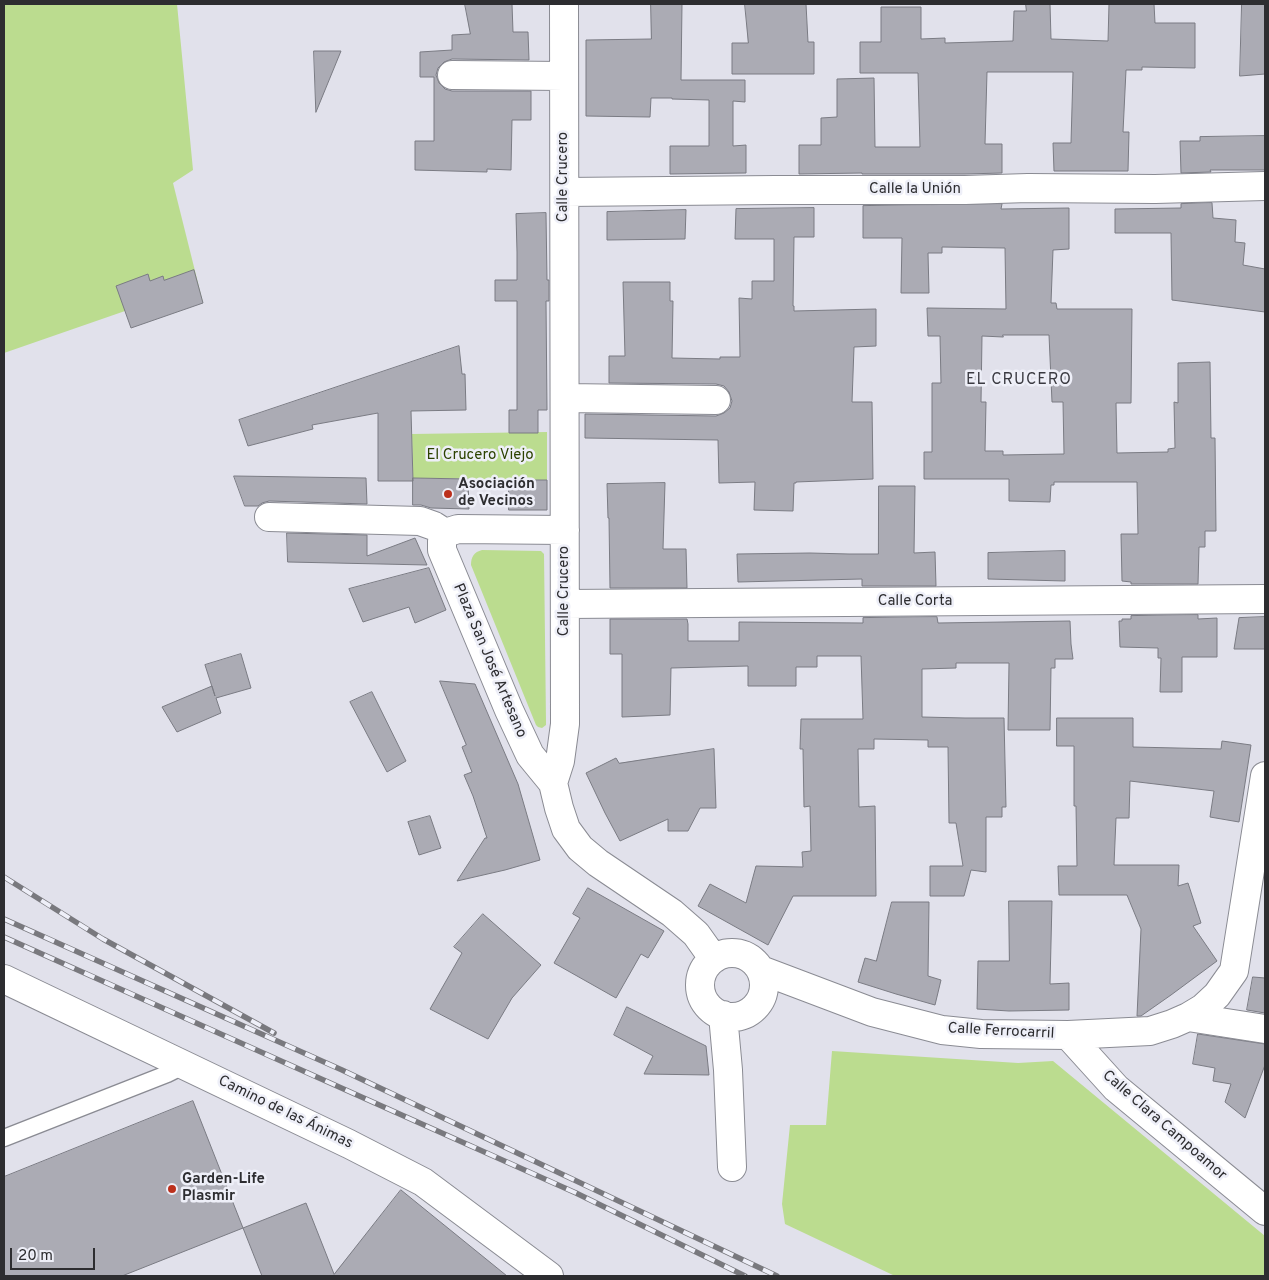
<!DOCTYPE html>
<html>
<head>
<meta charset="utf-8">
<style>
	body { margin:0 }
	#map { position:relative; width:1269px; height:1280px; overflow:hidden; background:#e1e1eb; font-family:Overpass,sans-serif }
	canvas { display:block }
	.frame { position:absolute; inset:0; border:5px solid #2d2d30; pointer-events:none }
	.scale { position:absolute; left:10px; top:1248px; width:85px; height:22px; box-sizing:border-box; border:2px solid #2d2d30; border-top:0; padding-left:6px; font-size:15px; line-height:18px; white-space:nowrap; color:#2d2d30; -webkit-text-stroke:4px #eeeff8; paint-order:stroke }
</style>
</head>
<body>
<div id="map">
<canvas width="1269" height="1280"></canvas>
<div class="frame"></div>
<div class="scale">20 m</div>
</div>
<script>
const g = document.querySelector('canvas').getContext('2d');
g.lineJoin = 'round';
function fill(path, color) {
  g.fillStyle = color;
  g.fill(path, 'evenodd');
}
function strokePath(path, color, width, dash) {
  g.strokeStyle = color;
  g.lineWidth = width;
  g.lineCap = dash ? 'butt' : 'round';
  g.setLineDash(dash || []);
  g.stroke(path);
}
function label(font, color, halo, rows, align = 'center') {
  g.font = font + ' Overpass,sans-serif';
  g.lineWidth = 5;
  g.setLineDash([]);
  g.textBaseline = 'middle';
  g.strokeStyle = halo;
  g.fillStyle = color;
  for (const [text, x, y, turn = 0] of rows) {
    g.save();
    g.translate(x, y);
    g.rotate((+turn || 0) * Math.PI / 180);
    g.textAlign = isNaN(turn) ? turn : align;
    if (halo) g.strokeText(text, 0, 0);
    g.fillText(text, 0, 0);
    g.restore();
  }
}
fill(new Path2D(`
	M4 4H177L193 170 173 183 203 303 125 311 4 353Z
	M547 432V480L413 478 412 434Z
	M482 550 541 551 544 554 546 722V725L542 728 538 727 536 725 471 565C471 557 474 552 482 550Z
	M832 1051 1018 1063 1053 1061 1265 1236V1276H895L785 1224 782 1204 790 1125H826Z`), '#bbdc8f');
const building = new Path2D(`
	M465 4H512L513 32H528L529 60 452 59 444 62 438 68 436 75 439 83 445 89 452 91H531V120H512L511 170 487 169V172L415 170V141H434V77H420V52L452 50V35L470 34Z
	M651 4H682L681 80H745V102L733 101V146L746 145V173L670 174V146H709V100L672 99V98H651L650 117 586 116V40L651 39Z
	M745 4H806L808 42H814V74H732V43H748Z
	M1026 4H1050L1051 39 1108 41 1109 4H1154L1155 23H1195V68L1142 67V70H1126L1123 132H1129L1128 171H1054L1053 143H1071L1073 72H987L985 144H1002V173L965 174H862V173L799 174V145H821V118L837 117V79L874 78 875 147H920L918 73H860V42H881V7H921V39L945 38V43L1013 41 1014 11H1026Z
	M1242 4H1265V74L1240 76Z
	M314 51H341L316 112Z
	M1265 136V170H1210L1211 172 1181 173 1180 141H1200V137Z
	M1212 203 1213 218 1236 220 1235 242 1245 243 1243 265 1265 269V312L1172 300 1171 233H1115V209L1181 208V204Z
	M1002 204 1001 209 1069 208V249L1053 250 1051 303H1056L1057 309H1132L1131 403H1116L1117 453 1168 452V449L1175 448 1174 402 1178 403V363L1210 362 1211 438H1215L1216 531H1205V547H1199L1198 584H1131V582L1122 581 1121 534H1138L1137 482H1054V485H1051L1050 502 1009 501V479H924V452H932V383H941L940 336H928L927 308 1006 309 1005 248 942 247V253H928L929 293H901L902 238H863V206ZM1003 335H1049L1052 402H1063L1064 454 1003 455V451H985L986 402H981L982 336 1003 337Z
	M814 208V237H794L793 306H794V311L876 309V346L854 347 852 402H872L873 479 796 482V483H794L793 511 754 510 755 482 719 483 718 440 585 438V414L716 416 724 413 730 408 732 401 729 392 724 386 716 384 609 383V356H625L623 282H670V301H673L672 358 720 359V357H740L739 298 752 299V281H774V239H735L736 209Z
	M686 210 685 239 607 240V212Z
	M546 213 547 280H549V301H546L547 410H538V433H509V410H517V301H495V280H517V252L516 214Z
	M194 270 203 303 131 328 116 286 148 274 150 281 163 276 164 280Z
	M459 346 462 374H465L466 410 411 411 413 481H378V413L312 425 313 429 248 446 239 420Z
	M234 476 366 478 367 504 269 501 262 503 258 506H245Z
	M413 478 468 479 469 509 431 508 421 505H413Z
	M509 480H547V510H509Z
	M665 483 663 549H686L687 588H610L609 518H608L607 484Z
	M879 486H915L914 553 935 552 936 586H862V579L738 582 737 554 810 553 849 554H878Z
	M287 533 367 535V556L415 538 427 565 288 562Z
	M1065 551V581L988 579V553Z
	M429 568 446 610 415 623 409 607 363 622 349 589Z
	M1198 615V619L1217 618V657H1182V692H1160L1161 658H1158V648L1120 647 1119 621H1122V619H1131V616Z
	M937 617 938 623 1070 621 1071 644 1073 659H1055V668H1051L1050 730H1008L1009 663H956V668L922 669V717L965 718H1004L1006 807H1002V817H986V872L971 870 964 896H930V866H963L956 823H949L948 747H928V740L874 739V749H858L859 807 875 806 876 896H793L768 945 698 906 710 884 746 903 756 866 803 867 802 852 811 851 810 806 804 807 803 749H800L801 719H863L861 656H817V667H796V686H748V666L671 668 670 715 622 717V654H610V619H687L688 624V641H739V622L863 623V618Z
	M1265 617V649H1234L1239 618Z
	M241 654 251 688 216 698 221 713 177 732 162 707 212 686 215 696 205 665Z
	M440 681 475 684 518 784 540 860 505 870 457 881 485 838H487L473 796 464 775 472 772 462 747 466 745Z
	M372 692 406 761 387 772 350 702Z
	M1057 718H1133V747L1221 749 1222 741 1251 745 1239 822 1210 817 1214 791 1130 781 1129 818H1116L1114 865H1179L1178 886 1188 883 1201 923 1193 926 1217 961 1171 995 1141 1016H1137L1141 929 1127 895H1059L1058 866H1077L1076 806H1074V746H1057Z
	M714 749 716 808H700L688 831H668V819L620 841 605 813 586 773 616 758 619 763Z
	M430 816 441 848 419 855 408 822Z
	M588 888 664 931 648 958 641 954 616 998 554 963 580 918 573 914Z
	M1009 901H1052L1050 984 1069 983V1010L1009 1011 977 1009 978 961H1009Z
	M892 902H929L928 976 941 980 935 1005 896 994 858 982 865 958 876 961Z
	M483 914 541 965 512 998 488 1039 430 1009 462 953 454 947Z
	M1253 977 1265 978V1013L1247 1010Z
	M627 1007 706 1046 709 1075 644 1074 653 1056 614 1035Z
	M1198 1034 1265 1044V1065L1245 1118 1225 1102 1231 1084 1213 1081 1215 1068 1193 1064Z
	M193 1101 243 1228 122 1276H4V1177Z
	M401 1190 507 1276H262L243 1228 306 1203 334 1274Z`);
fill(building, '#ababb4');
strokePath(building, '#7a7b83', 1);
const service = new Path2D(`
	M4 1138 167 1074 185 1065`);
const minor = new Path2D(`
	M452 75 564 76
	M565 192 775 190H965L1028 188 1155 189 1265 186
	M566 398 716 400
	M269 517 420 521 434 526 445 533
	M565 530 458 529 445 533 442 541V550L509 710 530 755 553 783 559 808 566 829 580 848 598 863 672 913 696 934 706 948 715 958
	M566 604 1265 599
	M553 783 560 761 565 724 564 4
	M700 985a32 32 0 1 1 64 0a32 32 0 1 1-64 0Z
	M761 970 872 1012 942 1030 981 1034 1068 1035 1150 1031 1172 1024 1188 1017 1203 1008 1217 995 1234 971 1265 776
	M4 979 349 1144 423 1182 549 1276
	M723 1015 728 1070 732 1167
	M1188 1017 1265 1029
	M1068 1035 1116 1088 1265 1211`);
strokePath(service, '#8a8b93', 19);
strokePath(minor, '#8a8b93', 30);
strokePath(service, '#fff', 16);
strokePath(minor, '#fff', 28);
const rail = new Path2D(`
	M4 877 103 939 274 1033
	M4 919 342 1070 777 1276
	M4 937 576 1193 745 1276`);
strokePath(rail, '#79797e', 5.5);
strokePath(rail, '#eeeff8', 4, [11]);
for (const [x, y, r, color] of [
	[448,494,5,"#bc301c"],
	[172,1189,5,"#bc301c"]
]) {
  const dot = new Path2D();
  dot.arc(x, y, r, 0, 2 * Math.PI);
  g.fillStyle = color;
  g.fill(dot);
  strokePath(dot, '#eeeff8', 2);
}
label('15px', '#2d2d30', '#eeeff8', [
	["Calle Crucero",564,177,-90],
	["Calle la Unión",915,190],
	["Calle Crucero",565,591,-90],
	["Calle Corta",915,602],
	["Plaza San José Artesano",489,661,67],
	["Calle Ferrocarril",1001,1032,3],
	["Camino de las Ánimas",285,1113,26],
	["Calle Clara Campoamor",1164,1126,41]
]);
label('15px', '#2c4200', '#eeeff8', [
	["El Crucero Viejo",480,456]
]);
label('bold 15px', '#2d2d30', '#eeeff8', [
	["Asociación",458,485],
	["de Vecinos",458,502],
	["Garden-Life",182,1180],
	["Plasmir",182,1197]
], 'left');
g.letterSpacing = '1px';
label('16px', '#3a3a41', '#eeeff8', [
	["EL CRUCERO",1019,381]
]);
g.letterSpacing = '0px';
</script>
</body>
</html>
